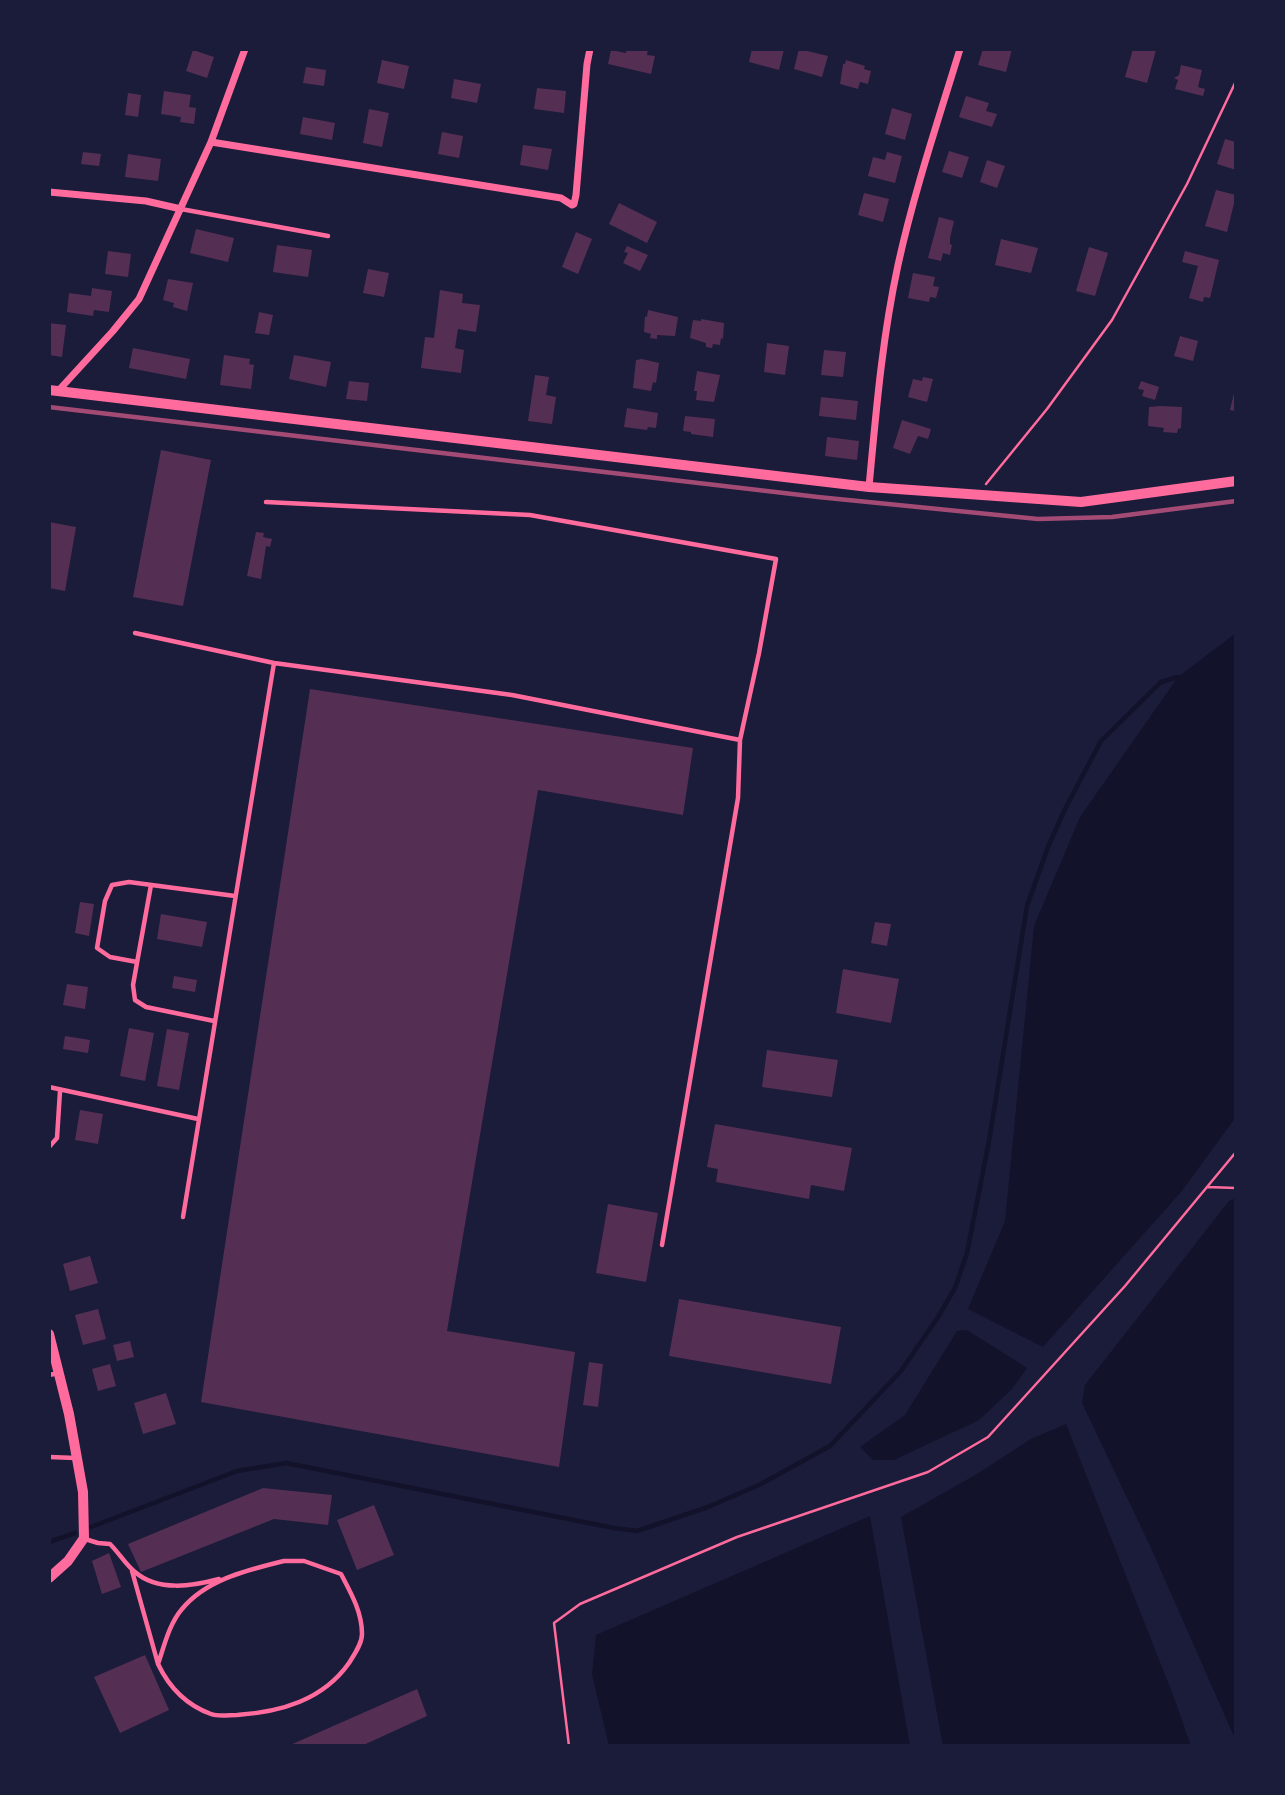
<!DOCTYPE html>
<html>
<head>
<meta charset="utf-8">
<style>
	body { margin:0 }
	#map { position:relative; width:1285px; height:1795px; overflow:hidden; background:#1b1b3a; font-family:"Times New Roman",serif }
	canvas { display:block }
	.frame { position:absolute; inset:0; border:51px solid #1b1b3a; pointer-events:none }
</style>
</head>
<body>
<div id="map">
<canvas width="1285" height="1795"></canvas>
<div class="frame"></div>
</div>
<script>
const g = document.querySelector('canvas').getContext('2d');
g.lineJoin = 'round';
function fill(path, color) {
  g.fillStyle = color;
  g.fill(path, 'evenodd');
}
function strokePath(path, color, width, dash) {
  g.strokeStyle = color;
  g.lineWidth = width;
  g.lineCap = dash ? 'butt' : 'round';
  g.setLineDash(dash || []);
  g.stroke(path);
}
fill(new Path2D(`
	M1236 633V1117L1181 1192 1043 1347 968 1309 1005 1221 1034 926 1080 817 1178 677Z
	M1236 1198V1741L1151 1548 1082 1403 1085 1385 1229 1201Z
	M967 1330 1027 1368 1012 1389 979 1420 894 1460H873L860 1447 905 1415 957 1331Z
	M1066 1424 1173 1695 1191 1746H943L901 1517 977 1474 1031 1439Z
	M870 1516 910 1746H609L592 1674 596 1635Z`), '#12122b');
strokePath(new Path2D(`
	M91 1527 237 1471 286 1463 614 1528 637 1531 708 1507 761 1484 830 1446 901 1371 938 1317 955 1288 967 1253 989 1141 1027 906 1048 847 1065 809 1101 741 1161 682 1178 677
	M49 1542 75 1533`), '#12122b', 4.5);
fill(new Path2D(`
	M627 49H648L647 55 655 56 651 74 608 64 611 50 626 53Z
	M752 49H784L779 70 749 62Z
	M799 49 828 56 822 77 794 69Z
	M983 49H1012L1006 72 978 65Z
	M1133 49 1156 50 1147 83 1125 77Z
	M193 50 214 57 207 78 186 71Z
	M382 60 409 66 404 89 377 83Z
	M846 60 865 66 864 69 871 71 868 84 860 82 858 89 840 84 843 64H845Z
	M1181 65 1202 70 1198 87 1205 89 1203 96 1175 89 1178 80 1174 78 1179 75Z
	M306 67 326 70 324 86 303 83Z
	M454 79 481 84 477 103 451 98Z
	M537 88 566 91 564 113 534 109Z
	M164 91 191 95 189 107 196 108 194 124 180 122 181 117 161 114Z
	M128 93 141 95 138 117 125 115Z
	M966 96 989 103 986 111 997 114 992 127 959 117Z
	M892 108 912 114 905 140 885 134Z
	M369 109 389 113 382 147 363 143Z
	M303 117 335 123 332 140 300 134Z
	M442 132 463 136 459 158 438 154Z
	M1225 139 1236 142V170L1217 164Z
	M523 145 552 149 548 170 520 165Z
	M949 151 969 157 962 178 942 172Z
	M83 152 101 154 99 166 81 164Z
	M887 152 902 156 895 183 868 176 873 157 885 160Z
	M128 154 161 159 158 181 125 177Z
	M987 160 1005 166 997 188 980 182Z
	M1216 190 1236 195 1227 232 1205 226Z
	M864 193 889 199 883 222 858 215Z
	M619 203 657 222 647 243 609 224Z
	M939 217 954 221 950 238V244L952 245 950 255 943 253 941 261 928 258Z
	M196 229 234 238 228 262 190 253Z
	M576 232 592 239 578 274 562 267Z
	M1001 239 1038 248 1031 273 995 265Z
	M277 245 312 250 308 277 273 272Z
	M627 246 648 255 640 271 623 263 628 253 624 252Z
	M1089 247 1108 253 1095 296 1076 291Z
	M108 251 131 254 128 277 105 274Z
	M1185 251 1219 260 1210 298 1204 297 1203 302 1189 298 1198 266 1182 262Z
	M368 269 389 273 384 297 363 293Z
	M913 273 935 277 933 286 939 287 936 298 930 297 929 302 908 298Z
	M168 279 193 283 187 311 173 307 174 303 163 300Z
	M92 288 112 291 109 312 94 310 93 316 67 312 69 293 91 296Z
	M440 290 463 294 462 303 480 305 476 332 458 329 455 348 464 350 461 373 421 368 425 337 434 338Z
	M648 310 678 317 675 336 657 335V339L650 338 651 334 644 332 645 316 647 317Z
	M259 312 273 315 269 335 255 333Z
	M701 319 724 323 723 339 721 338 720 345 713 344 712 348 706 347V343L690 338 693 320 701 321Z
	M49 323 66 325 62 357 49 355Z
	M1180 336 1198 341 1193 361 1174 356Z
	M767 343 789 346 785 375 764 372Z
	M133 348 190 359 186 379 129 368Z
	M824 350 846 352 843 377 821 375Z
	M224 355 250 359 249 364 254 365 251 389 220 385Z
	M294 355 331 362 326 387 289 379Z
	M642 359 659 363 656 383 653 382 651 391 633 388 636 360Z
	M697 371 720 375 714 402 696 400 697 391H694Z
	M535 375 549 377 546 395 556 397 552 424 528 421Z
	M923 377 933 379 927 402 908 397 913 379 922 381Z
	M349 381 369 383 367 401 346 399Z
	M1141 381 1159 387 1155 400 1142 396 1144 390 1138 389Z
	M1235 389H1236V411L1230 410Z
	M821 397 858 401 856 420 819 416Z
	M1160 406 1182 407 1181 428 1178 429 1177 433 1163 432 1164 428 1148 426 1149 407Z
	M627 408 658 413 656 428 648 427 647 430 624 427Z
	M685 416 715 419 713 437 691 434V432L683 431Z
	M902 420 931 429 928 439 918 436 910 454 893 448Z
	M827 437 859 441 857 460 825 456Z
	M161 450 211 460 183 606 133 597Z
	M49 522 76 527 65 591 49 588Z
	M256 532 264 533 263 537 272 539 270 547 266 546 261 579 247 576Z
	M310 689 693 748 683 815 538 790 447 1331 575 1352 559 1467 201 1402Z
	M80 902 94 904 89 936 75 933Z
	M161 914 207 922 202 947 157 939Z
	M875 922 891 924 887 946 871 943Z
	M843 969 899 979 891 1023 836 1013Z
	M174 976 197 980 195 992 172 988Z
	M67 984 88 987 85 1009 63 1005Z
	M129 1028 154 1033 145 1081 120 1076Z
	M167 1029 189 1033 179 1090 157 1086Z
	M65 1036 90 1040 88 1053 63 1049Z
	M767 1050 838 1060 832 1097 762 1087Z
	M80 1110 103 1114 98 1144 75 1140Z
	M715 1124 852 1148 844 1191 811 1185 809 1199 716 1182 718 1169 707 1167Z
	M608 1204 658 1213 646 1282 596 1273Z
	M90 1256 98 1283 70 1291 63 1264Z
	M679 1299 841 1327 831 1384 669 1356Z
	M98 1309 106 1339 83 1345 75 1315Z
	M130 1341 134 1357 117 1361 113 1345Z
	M589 1362 603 1364 598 1407 583 1405Z
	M110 1364 116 1386 98 1391 92 1369Z
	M166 1393 176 1424 143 1434 134 1403Z
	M263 1488 332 1495 328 1525 274 1519 141 1572 128 1544Z
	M374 1505 394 1555 357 1570 337 1520Z
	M109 1553 121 1587 102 1594 92 1561Z
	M145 1655 169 1710 120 1733 94 1677Z
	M417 1689 427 1716 370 1742 361 1746H288Z`), '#542f53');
strokePath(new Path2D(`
	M986 484 1047 409 1112 320 1187 184 1236 81
	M1207 1187 1236 1188
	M569 1746 554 1623 580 1604 737 1537 928 1472 988 1437 1125 1286 1236 1152`), '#ff6b9d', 2.5);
strokePath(new Path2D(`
	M181 209 328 236
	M266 502 530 515 776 559 759 653 740 740 738 798 662 1245
	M135 633 274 663 512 695 740 740
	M151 885 133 985 135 1000 146 1007 214 1021
	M137 962 110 957 97 948 105 901 112 885 129 882 235 896
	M49 1087 198 1119
	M49 1147 57 1138 60 1091
	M183 1217 274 663
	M49 1375 59 1373
	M49 1457 76 1458
	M85 1539 98 1543 110 1544C119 1553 126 1565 135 1572 158 1592 193 1586 219 1579
	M284 1561H304L341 1574C351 1593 362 1612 362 1634 362 1644 354 1655 349 1663 323 1700 281 1712 237 1715 229 1715 218 1717 211 1714 186 1705 169 1687 158 1664 164 1647 169 1624 182 1609 207 1579 248 1570 284 1561Z
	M132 1571 158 1664`), '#ff6b9d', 4.5);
strokePath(new Path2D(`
	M211 142 561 198 572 205 574 204 576 195 587 64 590 49
	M49 192 146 201 181 209
	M59 390 113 331 139 299 211 142 245 49
	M869 487C876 412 882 339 898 265 914 192 938 121 960 49`), '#ff6b9d', 7);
strokePath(new Path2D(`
	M49 390 869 487 1081 502 1236 481
	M49 1334 69 1414 83 1492 84 1538 68 1561 49 1578`), '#ff6b9d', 10);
strokePath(new Path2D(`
	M49 407 818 497 1038 519 1112 517 1236 501`), '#a44b75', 4.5);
</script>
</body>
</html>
